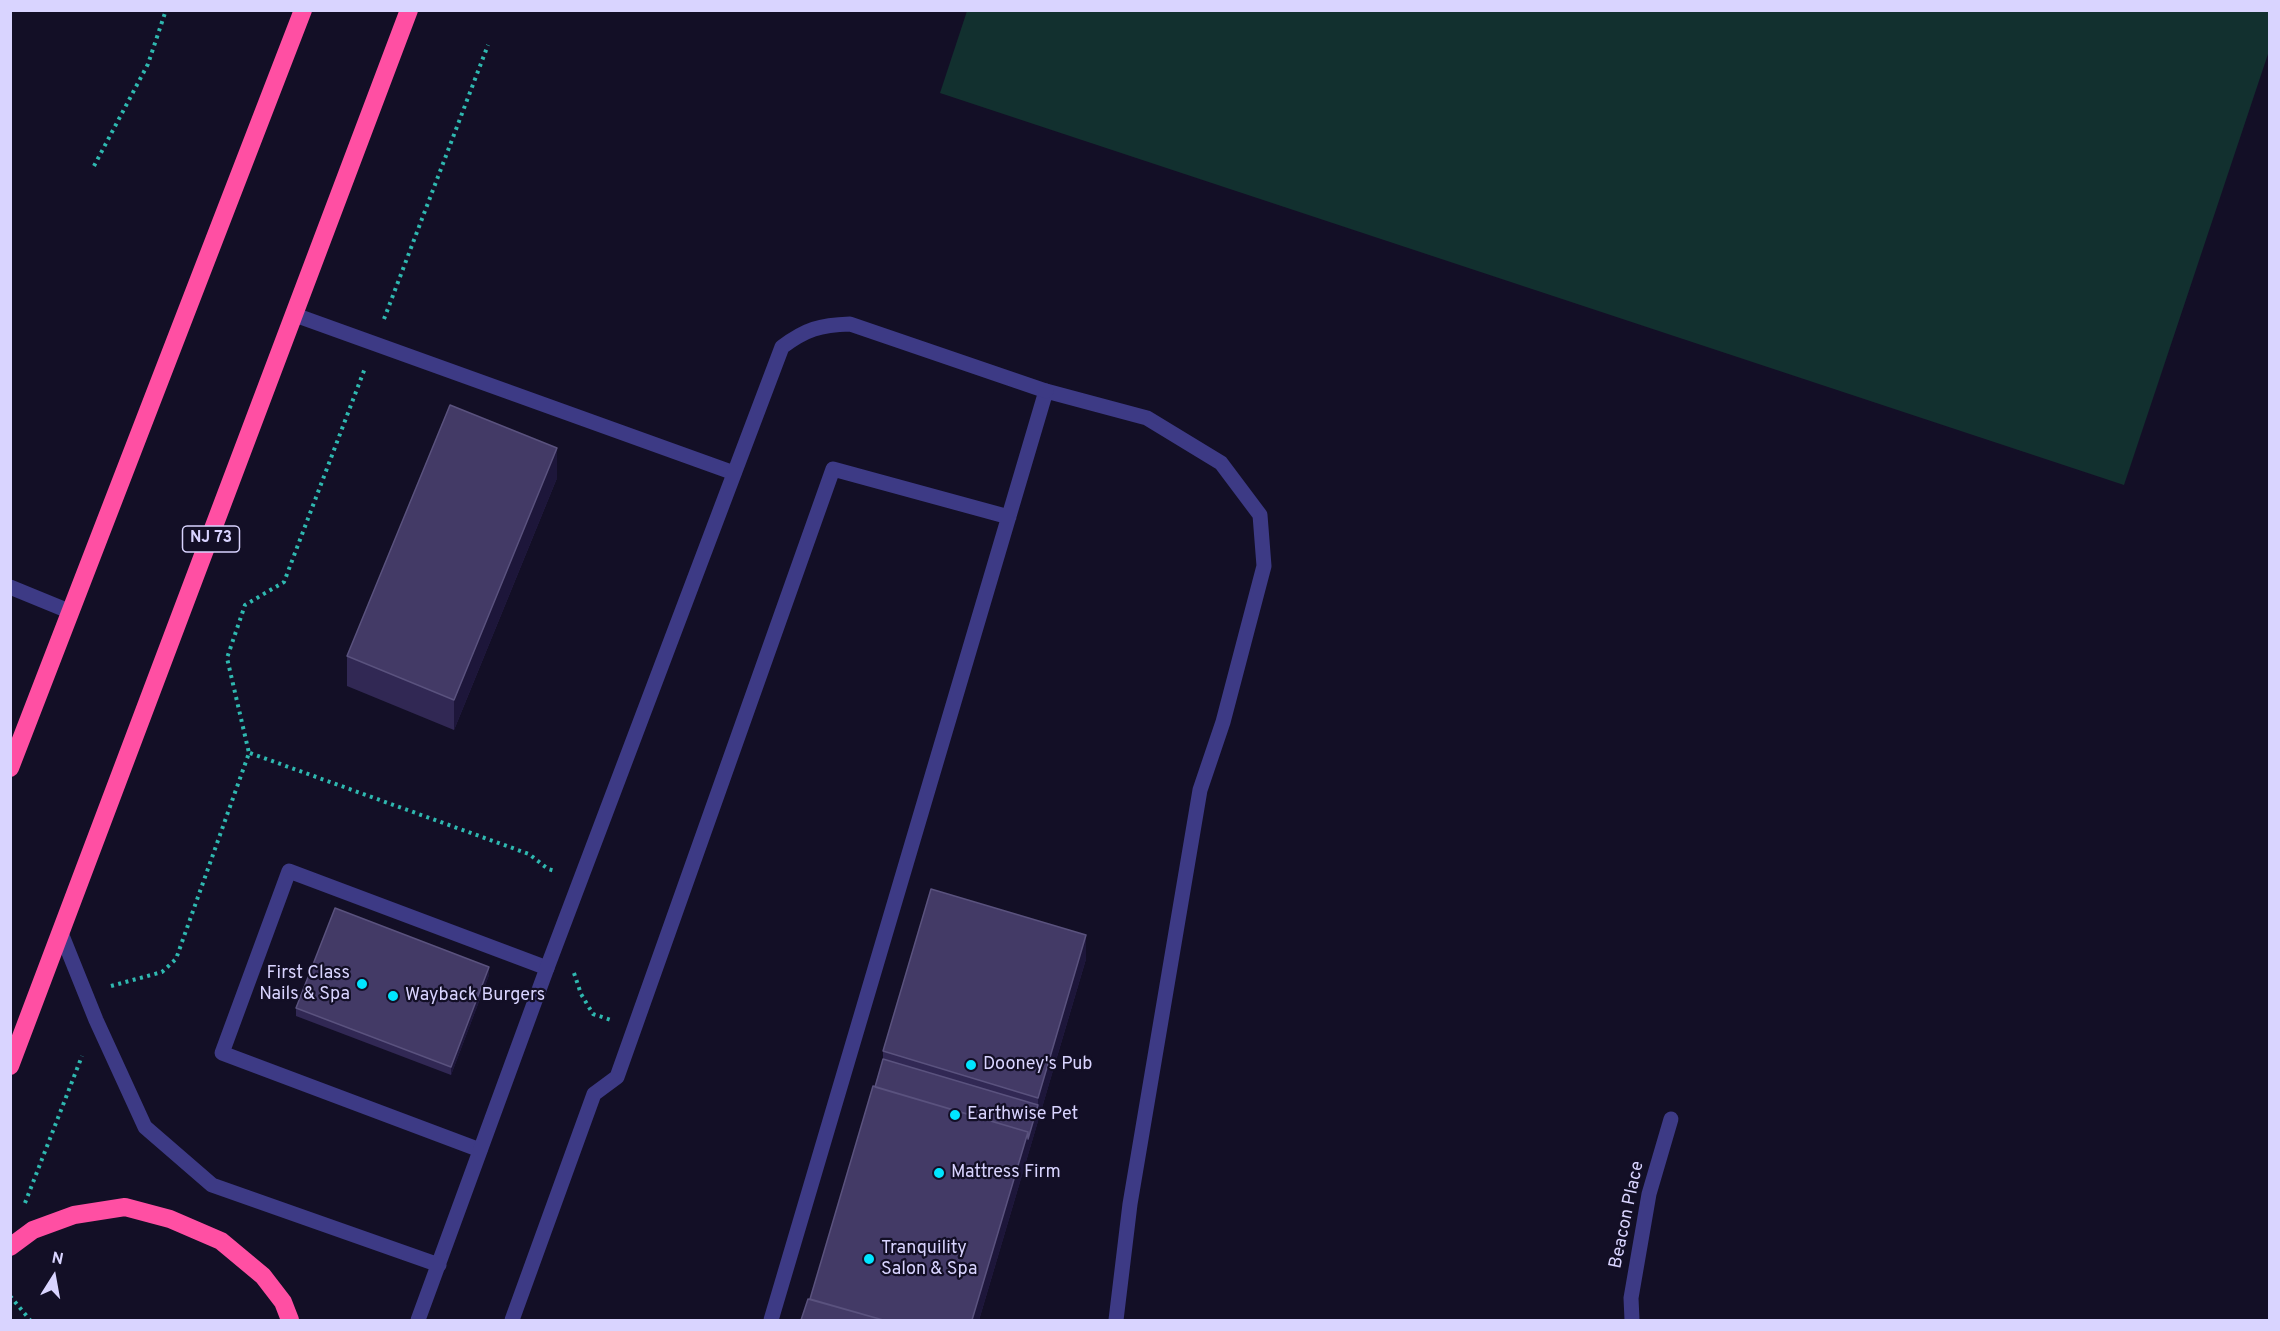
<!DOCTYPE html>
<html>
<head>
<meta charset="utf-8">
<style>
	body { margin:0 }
	#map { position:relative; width:2280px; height:1331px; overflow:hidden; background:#130f26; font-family:Overpass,sans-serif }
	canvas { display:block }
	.frame { position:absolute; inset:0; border:12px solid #d9d4ff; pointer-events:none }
	.north { position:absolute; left:24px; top:1247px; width:60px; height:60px; -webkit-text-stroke:4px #130f26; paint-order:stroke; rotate:11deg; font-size:16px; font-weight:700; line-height:24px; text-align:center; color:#d9d4ff }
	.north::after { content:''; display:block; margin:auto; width:21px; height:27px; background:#d9d4ff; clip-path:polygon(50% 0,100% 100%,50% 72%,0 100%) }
</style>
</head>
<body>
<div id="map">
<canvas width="2280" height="1331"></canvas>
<div class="frame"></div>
<div class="north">N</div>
</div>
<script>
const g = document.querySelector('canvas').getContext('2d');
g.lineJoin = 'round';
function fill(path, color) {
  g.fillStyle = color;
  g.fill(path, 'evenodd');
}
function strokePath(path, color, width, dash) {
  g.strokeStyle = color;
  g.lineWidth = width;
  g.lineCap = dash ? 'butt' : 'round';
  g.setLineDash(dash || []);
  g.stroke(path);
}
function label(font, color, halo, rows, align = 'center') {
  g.font = font + ' Overpass,sans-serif';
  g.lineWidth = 4.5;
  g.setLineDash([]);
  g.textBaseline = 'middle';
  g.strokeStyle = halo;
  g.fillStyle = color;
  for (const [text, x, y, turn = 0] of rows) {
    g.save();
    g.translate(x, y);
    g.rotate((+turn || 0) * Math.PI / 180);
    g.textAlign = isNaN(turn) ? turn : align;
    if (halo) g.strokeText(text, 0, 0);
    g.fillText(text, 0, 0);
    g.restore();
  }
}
fill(new Path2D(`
	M967 11 2269 10 2270 48 2124 485 940 93Z`), '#12302f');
strokePath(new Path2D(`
	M94 166 148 64 166 10
	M384 319 488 45
	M250 753 529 854 548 869 555 871
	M574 973 581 994 593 1014 611 1020
	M111 986 162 972 176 959 249 753 227 658 245 605 284 582 365 368
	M25 1203 82 1056
	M10 1296 30 1320`), '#2fb8b0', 4, [3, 4.5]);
strokePath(new Path2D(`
	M295 315 734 473
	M10 587 71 612
	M480 1150 222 1053 289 871 547 968
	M512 1320 594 1094 617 1077 833 469 1009 517
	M771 1320 1046 391 1147 418 1221 463 1260 515 1264 566 1223 722 1200 790 1130 1204 1116 1320`), '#3d3a85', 15);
strokePath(new Path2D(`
	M61 933 96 1020 145 1127 212 1185 439 1265
	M418 1320 547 968 782 347C806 329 820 325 850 324L1046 391
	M1632 1320 1631 1298 1649 1194 1671 1119`), '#3d3a85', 15);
strokePath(new Path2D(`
	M10 768 303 10
	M10 1066 409 10
	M10 1247 33 1230 74 1215 125 1207 170 1219 221 1241 263 1276 283 1302 290 1320`), '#ff4fa3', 18);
fill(new Path2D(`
	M557 478 454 730 347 686V656Z
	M1086 959 979 1320H801L810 1299 883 1059V1051Z
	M489 975 451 1075 296 1016V1008Z`), '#312854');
fill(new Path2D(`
	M557 448V478L454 730V700Z
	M1086 935V959L1028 1155 979 1320H972L1028 1132 1038 1105V1098Z
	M489 967V975L451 1075V1067Z`), '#1d163a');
const building = new Path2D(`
	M450 405 557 448 454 700 347 656Z
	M931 889 1086 935 1038 1098 883 1051Z
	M335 908 489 967 451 1067 296 1008Z
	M883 1059 1038 1105 1028 1139V1132L875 1087Z
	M873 1086 1028 1132 972 1320H883L810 1299Z
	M808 1299 883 1320H801Z`);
fill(building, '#433a66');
strokePath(building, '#5a527e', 1.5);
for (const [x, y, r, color] of [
	[362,984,6,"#00e5ff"],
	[393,996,6,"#00e5ff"],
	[971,1065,6,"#00e5ff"],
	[955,1115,6,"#00e5ff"],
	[939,1173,6,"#00e5ff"],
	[869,1259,6,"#00e5ff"]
]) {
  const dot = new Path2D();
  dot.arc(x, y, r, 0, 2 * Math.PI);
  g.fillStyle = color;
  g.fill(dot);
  strokePath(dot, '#130f26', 2);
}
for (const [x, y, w] of [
	[211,539,57]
]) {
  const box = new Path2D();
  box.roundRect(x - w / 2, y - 13, w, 26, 4.5);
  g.fillStyle = '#130f26';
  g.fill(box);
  strokePath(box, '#d9d4ff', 1.5);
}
label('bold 16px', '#d9d4ff', null, [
	["NJ 73",211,539]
]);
label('18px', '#d9d4ff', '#130f26', [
	["First Class",350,974,"right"],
	["Nails & Spa",350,995,"right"],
	["Wayback Burgers",405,996],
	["Dooney's Pub",983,1065],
	["Earthwise Pet",967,1115],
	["Mattress Firm",951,1173],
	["Tranquility",881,1249],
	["Salon & Spa",881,1270]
], 'left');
label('18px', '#d9d4ff', '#130f26', [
	["Beacon Place",1628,1215,-78]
]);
</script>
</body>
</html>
